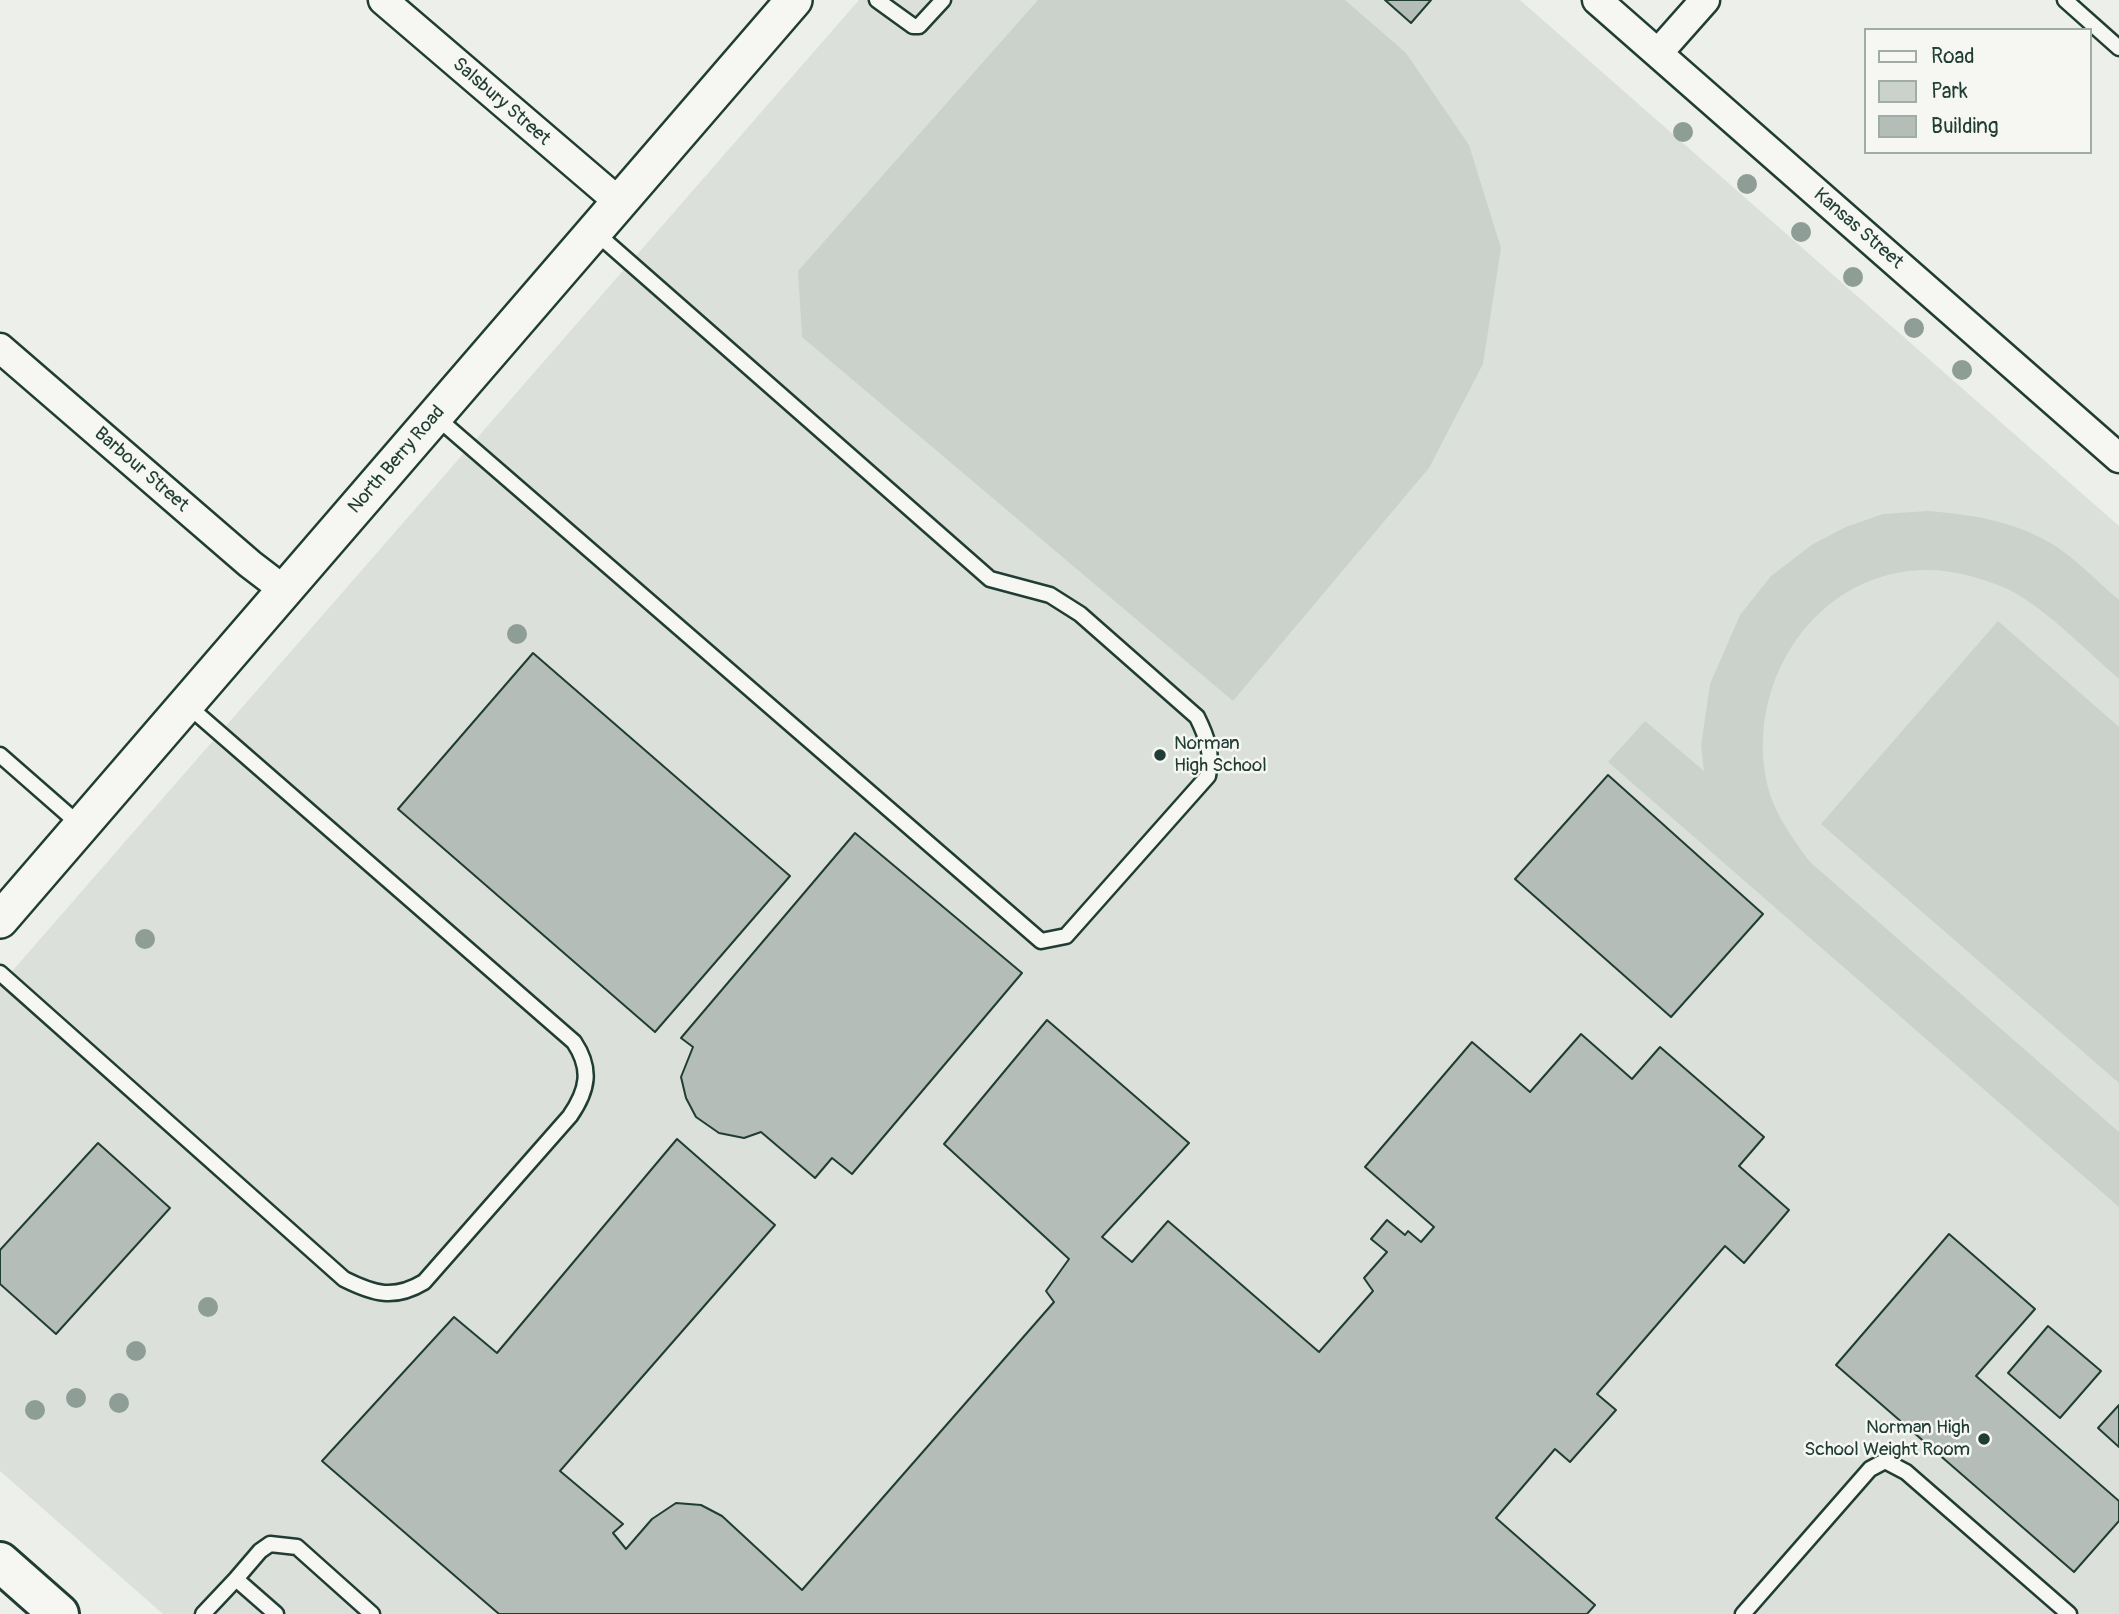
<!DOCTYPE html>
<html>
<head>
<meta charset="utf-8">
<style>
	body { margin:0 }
	#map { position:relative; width:2119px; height:1614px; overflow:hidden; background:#edefea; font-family:Pangolin,sans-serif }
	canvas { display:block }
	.legend { position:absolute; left:1864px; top:28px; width:228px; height:126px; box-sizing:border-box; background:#f6f6f2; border:2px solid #a0aca6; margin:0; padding:9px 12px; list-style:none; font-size:21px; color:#1f3d34 }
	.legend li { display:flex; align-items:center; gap:14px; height:35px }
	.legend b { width:35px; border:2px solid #a0aca6 }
</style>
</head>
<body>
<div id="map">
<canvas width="2119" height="1614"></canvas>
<ul class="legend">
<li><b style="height:9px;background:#f6f6f2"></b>Road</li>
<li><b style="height:19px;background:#cbd2cc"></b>Park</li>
<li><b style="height:19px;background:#b4bdb8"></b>Building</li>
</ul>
</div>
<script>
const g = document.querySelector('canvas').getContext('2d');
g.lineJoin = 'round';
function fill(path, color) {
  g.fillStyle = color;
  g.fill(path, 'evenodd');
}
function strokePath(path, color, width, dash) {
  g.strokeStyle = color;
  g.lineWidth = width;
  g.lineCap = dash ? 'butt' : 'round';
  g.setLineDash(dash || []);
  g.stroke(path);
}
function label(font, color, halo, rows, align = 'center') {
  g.font = font + ' Pangolin,sans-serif';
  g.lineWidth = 5;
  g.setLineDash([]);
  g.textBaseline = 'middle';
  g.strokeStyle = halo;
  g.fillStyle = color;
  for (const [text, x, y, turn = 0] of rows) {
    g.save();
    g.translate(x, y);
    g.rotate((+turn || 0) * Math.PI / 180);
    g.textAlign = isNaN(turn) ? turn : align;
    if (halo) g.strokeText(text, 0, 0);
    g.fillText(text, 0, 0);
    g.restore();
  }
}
fill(new Path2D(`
	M859 0H1520L2119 526V1614H163L0 1471V985Z`), '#dce0db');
fill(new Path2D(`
	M1038 0H1345L1406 53 1469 145 1501 248 1483 364 1429 468 1233 701 802 337 798 271Z
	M1927 511C1972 514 2019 522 2057 547 2079 562 2099 583 2119 600V679C2089 653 2038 601 2003 587 1973 575 1941 567 1909 571 1808 583 1746 688 1767 783 1773 812 1793 839 1810 862L2119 1132V1207L1608 762 1645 721 1704 771 1701 746 1710 684 1740 615 1771 576 1813 544 1846 527 1883 514Z
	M1998 621 2119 727V1083L1821 824Z`), '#cbd2cc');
const building = new Path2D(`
	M1385 0H1431L1411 23Z
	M533 653 790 876 655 1032 398 809Z
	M1608 775 1763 914 1671 1017 1515 879Z
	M855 833 1022 973 852 1174 832 1158 815 1178 761 1132 744 1138 719 1133 696 1117 686 1098 681 1077 693 1047 681 1038Z
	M1047 1020 1189 1143 1102 1237 1132 1262 1168 1221 1319 1352 1373 1291 1364 1278 1387 1252 1371 1239 1387 1220 1405 1235 1408 1231 1421 1242 1434 1227 1365 1167 1472 1042 1530 1092 1581 1034 1632 1079 1660 1047 1764 1137 1739 1166 1789 1210 1744 1263 1725 1246 1597 1394 1616 1410 1570 1462 1555 1449 1496 1518 1595 1605 1587 1614H499L322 1461 454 1317 497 1353 677 1139 775 1225 560 1471 623 1524 613 1533 626 1549 652 1519 676 1503 701 1505 722 1516 802 1590 1054 1302 1046 1291 1069 1259 944 1144Z
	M98 1143 170 1208 56 1334 0 1284V1250Z
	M1949 1234 2035 1309 1976 1376 2119 1501V1521L2074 1572 1836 1365Z
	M2048 1326 2101 1371 2060 1418 2008 1373Z
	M2119 1405V1447L2098 1428Z`);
fill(building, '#b4bdb8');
strokePath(building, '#1f3d34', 2);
const service = new Path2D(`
	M877 0 913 26H919L943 0
	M2065 0 2119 48
	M435 416 1041 941 1066 936 1208 776C1213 754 1207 737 1197 717L1080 614 1050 595 990 579 595 232
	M0 755 80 825
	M0 973 344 1279C374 1294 394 1300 424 1282L570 1116C588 1090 592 1069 574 1042L186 704
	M203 1614 236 1579
	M276 1614 236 1579 260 1551 270 1544 297 1547 372 1614
	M1743 1614 1870 1469 1885 1461 1906 1472 2069 1614`);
const minor = new Path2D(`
	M383 0 619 202
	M1597 0 2119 458
	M1658 53 1705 0
	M0 348 250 564 284 590`);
const tertiary = new Path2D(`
	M0 920 794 0`);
const primary = new Path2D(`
	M0 1562 59 1614`);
strokePath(service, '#1f3d34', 19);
strokePath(minor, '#1f3d34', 33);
strokePath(tertiary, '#1f3d34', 40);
strokePath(primary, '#1f3d34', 44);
strokePath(service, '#f6f6f2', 14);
strokePath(minor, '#f6f6f2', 28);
strokePath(tertiary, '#f6f6f2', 35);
strokePath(primary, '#f6f6f2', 38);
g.fillStyle = '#8e9e96';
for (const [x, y] of [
	[1683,132],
	[1747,184],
	[1801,232],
	[1853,277],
	[1914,328],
	[1962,370],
	[517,634],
	[145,939],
	[208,1307],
	[136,1351],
	[76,1398],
	[119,1403],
	[35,1410]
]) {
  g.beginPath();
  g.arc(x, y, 10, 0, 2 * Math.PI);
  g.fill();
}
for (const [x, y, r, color] of [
	[1160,755,7,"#1f3d34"],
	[1984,1439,7,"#1f3d34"]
]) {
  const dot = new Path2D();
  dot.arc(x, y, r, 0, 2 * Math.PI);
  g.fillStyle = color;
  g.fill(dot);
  strokePath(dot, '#f6f6f2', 2.5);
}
label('19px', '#1f3d34', '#f6f6f2', [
	["Salsbury Street",501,102,41],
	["Kansas Street",1858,229,41],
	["North Berry Road",397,460,-49],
	["Barbour Street",141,470,41]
]);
label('19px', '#1f3d34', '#f6f6f2', [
	["Norman",1174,744],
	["High School",1174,766],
	["Norman High",1970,1428,"right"],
	["School Weight Room",1970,1450,"right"]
], 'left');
</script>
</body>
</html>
